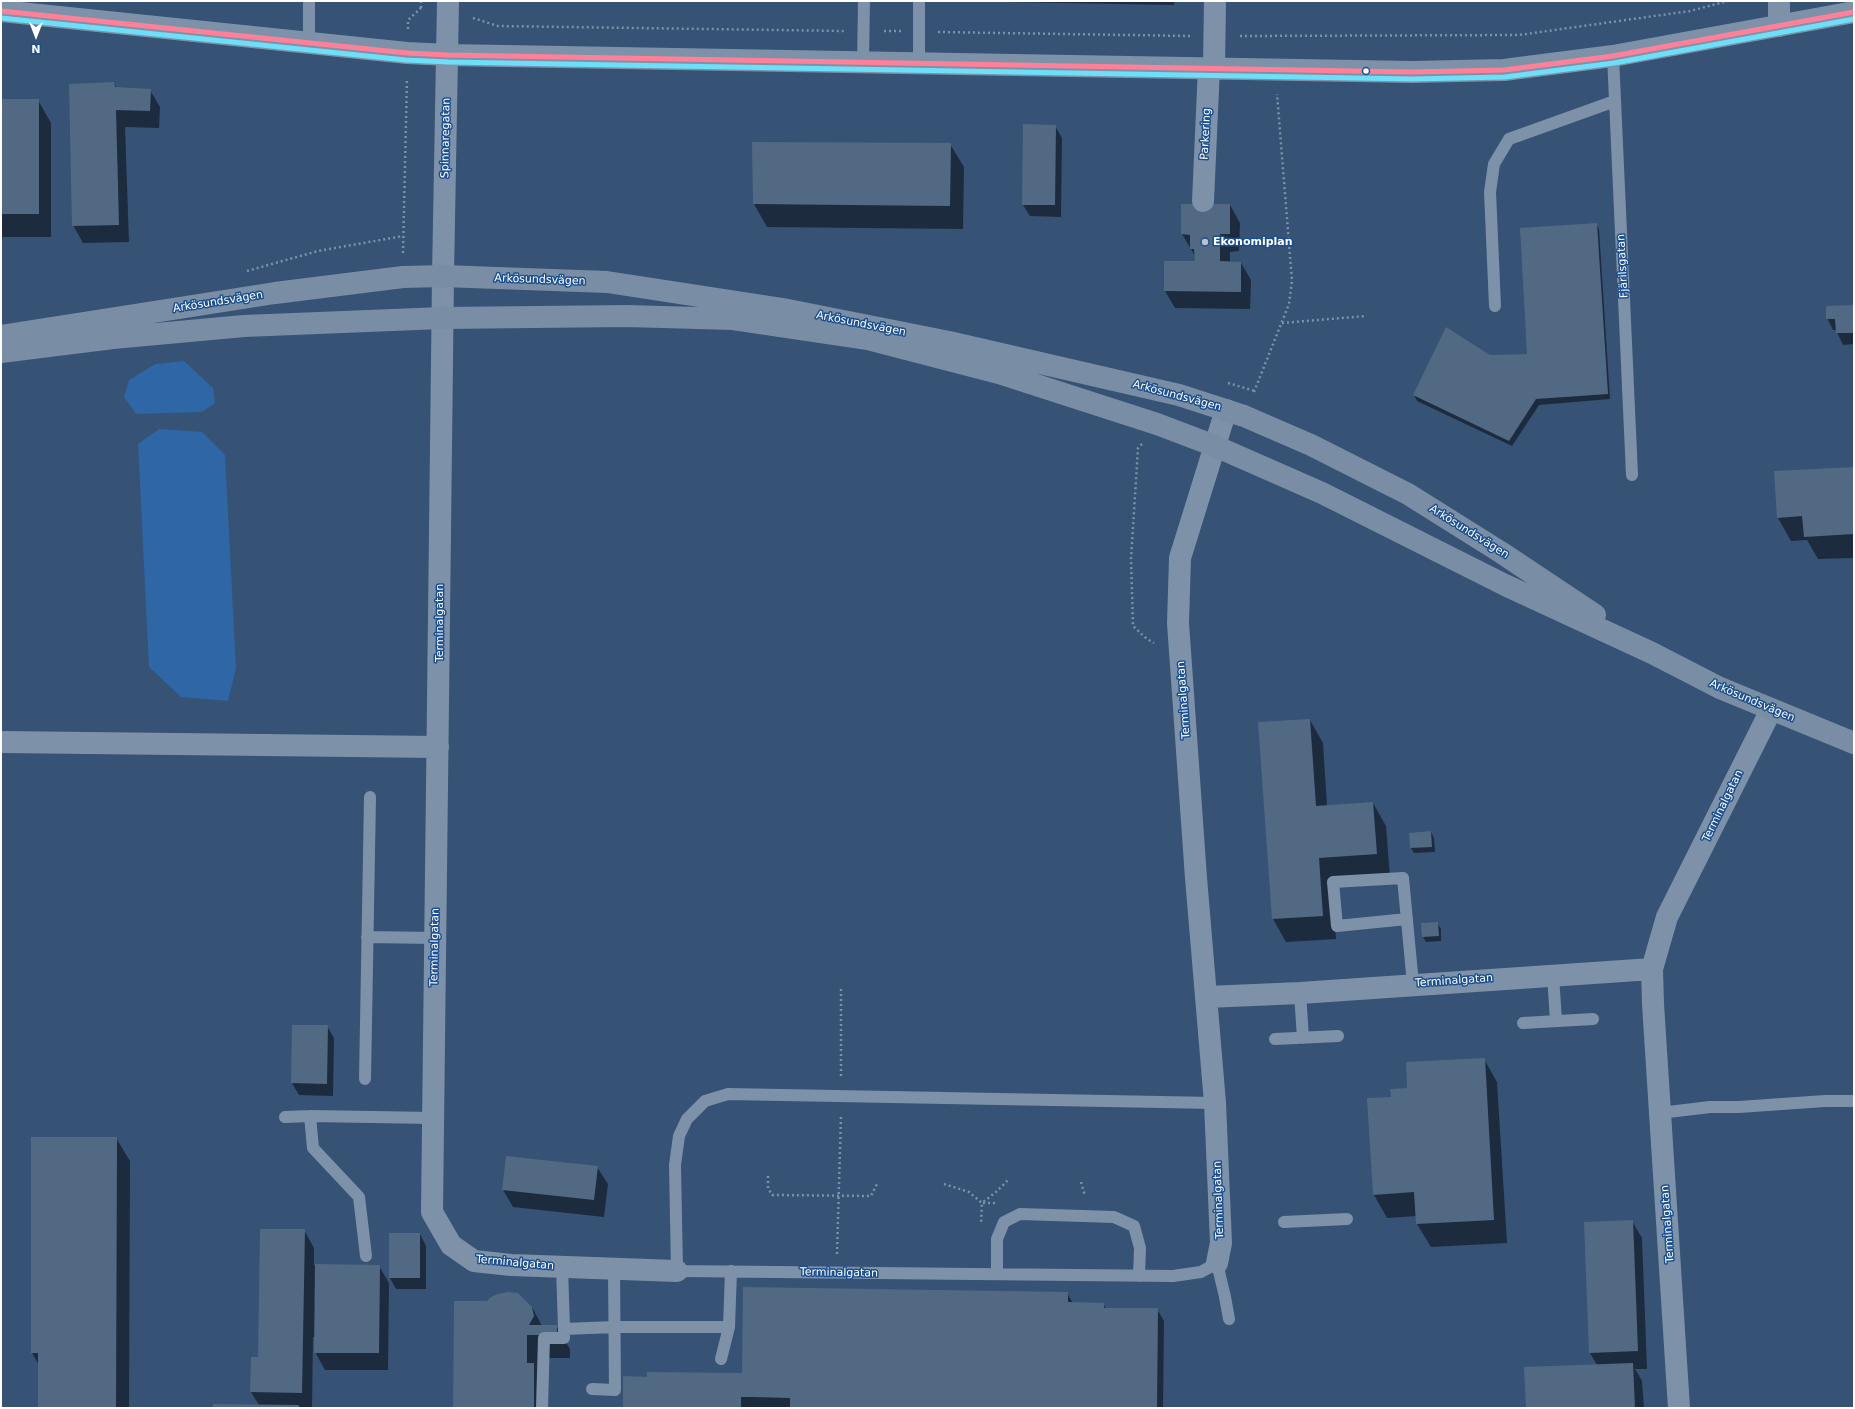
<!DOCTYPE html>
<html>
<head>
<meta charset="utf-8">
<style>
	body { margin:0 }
	#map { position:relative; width:1855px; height:1409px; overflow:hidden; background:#365274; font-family:"DejaVu Sans",sans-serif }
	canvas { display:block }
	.frame { position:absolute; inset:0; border:2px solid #fff; pointer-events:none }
	.north { position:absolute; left:16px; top:16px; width:40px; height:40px; -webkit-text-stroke:3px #1b4f8f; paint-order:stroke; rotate:180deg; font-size:11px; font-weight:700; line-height:16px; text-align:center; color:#fff }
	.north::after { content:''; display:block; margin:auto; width:14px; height:18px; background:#fff; clip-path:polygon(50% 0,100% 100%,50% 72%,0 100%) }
</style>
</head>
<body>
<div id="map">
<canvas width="1855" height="1409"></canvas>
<div class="frame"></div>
<div class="north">N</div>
</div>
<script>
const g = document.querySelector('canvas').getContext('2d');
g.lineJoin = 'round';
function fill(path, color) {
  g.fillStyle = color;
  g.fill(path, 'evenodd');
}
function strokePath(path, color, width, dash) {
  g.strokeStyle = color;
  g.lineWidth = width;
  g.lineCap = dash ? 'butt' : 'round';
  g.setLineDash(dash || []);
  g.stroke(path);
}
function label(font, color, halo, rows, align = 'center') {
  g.font = font + ' "DejaVu Sans",sans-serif';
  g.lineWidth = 3;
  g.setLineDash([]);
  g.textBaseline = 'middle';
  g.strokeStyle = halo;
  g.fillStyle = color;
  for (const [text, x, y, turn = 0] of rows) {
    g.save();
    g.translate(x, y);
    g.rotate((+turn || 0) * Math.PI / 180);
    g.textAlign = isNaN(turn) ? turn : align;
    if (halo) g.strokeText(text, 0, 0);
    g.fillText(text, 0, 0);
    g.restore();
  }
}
fill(new Path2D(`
	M184 361 213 388 215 403 202 412 136 414 124 397 129 380 155 364Z
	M159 429 202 432 225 455 236 668 228 701 181 697 149 667 138 444Z`), '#2f66a5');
fill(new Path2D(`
	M952 1H1174V5Z
	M114 83 117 89 150 90 160 107 159 128 125 127 129 242 83 243 73 225Z
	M1 100H38L51 123V237H1Z
	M1055 126 1062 138 1061 217 1030 216 1023 205Z
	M950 144 964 167 963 229 767 227 754 204Z
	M1230 205 1240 223 1239 251 1230 252V262L1241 263 1251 280 1250 309 1175 308 1165 291 1196 262 1195 256 1182 234Z
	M1596 224 1599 229 1610 399 1539 405 1512 446 1417 401 1414 395 1446 329 1490 356 1528 354Z
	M1854 306V344L1843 345 1836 330H1833L1827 318Z
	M1854 468V558L1818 559 1807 540 1791 541 1778 518Z
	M1310 720 1323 743 1327 806 1373 803 1386 826 1390 877 1332 881 1336 939 1286 942 1273 919Z
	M1431 832 1434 838 1435 852 1414 853 1411 848Z
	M1437 923 1441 929V941L1426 942 1423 937Z
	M293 1026H327L334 1038 333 1096 299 1095 292 1083Z
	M1484 1059 1497 1082 1507 1243 1431 1247 1417 1224V1216L1387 1218 1374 1195 1392 1098Z
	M116 1138 130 1161 129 1408H39V1365L32 1353Z
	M597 1167 608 1184 604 1217 513 1207 503 1190Z
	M1632 1221 1642 1238 1647 1369H1635L1642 1381 1644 1408H1527L1597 1365 1590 1353Z
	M304 1230 314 1248V1265L379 1266 389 1283 388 1370H325L315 1352V1337H313L312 1408H214L259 1405 251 1392 259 1358Z
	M420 1234 426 1246V1289H396L390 1278Z
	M1067 1293 1073 1303 1103 1304 1106 1309H1157L1164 1321 1163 1408H624L648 1378 743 1374Z
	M532 1307 542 1326H556L570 1349V1358H540L547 1408H454Z`), '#0007');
fill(new Path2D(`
	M114 82 115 87 151 89 150 111 116 110 119 225 72 226 69 84Z
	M1 99H39V214H1Z
	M1023 124 1056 125 1055 205H1022Z
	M752 142 951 143 950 206 753 204Z
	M1181 204H1230V234H1220V261L1241 262V292L1164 291V261H1195L1194 249H1190V235L1181 234Z
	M1597 223 1608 394 1536 399 1509 441 1413 395 1446 327 1490 355 1527 354 1520 228Z
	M1854 305V333H1836L1835 319H1826V306Z
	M1854 467V534L1804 537 1802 516 1777 518 1774 471Z
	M1310 719 1316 806 1373 802 1377 854 1319 858 1323 916 1272 919 1258 722Z
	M1431 831 1432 847 1410 848 1409 833Z
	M1438 922 1439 936 1422 937 1421 923Z
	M292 1025H328L327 1084 291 1083Z
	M1485 1058 1494 1220 1416 1224 1414 1192 1373 1195 1367 1098 1391 1097 1390 1089 1407 1088 1406 1062Z
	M31 1137H117L116 1408H38V1353H31Z
	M506 1156 598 1166 594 1200 502 1190Z
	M1633 1220 1638 1351 1589 1353 1584 1222Z
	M260 1229H305L302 1393 250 1392 251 1357H258Z
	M389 1233H420V1278H389Z
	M315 1264 380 1265 379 1353H314Z
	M743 1287 1068 1292V1302L1104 1303V1308H1158L1157 1408H790V1398L754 1397H741V1408H623V1376L647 1377V1372L742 1373Z
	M508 1292 518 1293 532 1307 534 1316 529 1325H557V1335H527V1363H534V1408H453L454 1301H487L491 1297 498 1294Z
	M1633 1363 1635 1408H1526L1524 1367Z
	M213 1404 299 1405V1408H213Z`), '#526984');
strokePath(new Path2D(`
	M421 8V1
	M473 18 498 26 845 31
	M408 29V20L421 8 424 9
	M884 31H901
	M938 32 1191 36
	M1240 36 1519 35 1690 11 1728 1
	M403 253 407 78
	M247 271 318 251 403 236
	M1282 323 1366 316
	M1228 383 1255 391
	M1254 392 1289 304 1292 281 1277 94
	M1142 444 1138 448 1131 559 1133 626 1147 639 1154 643
	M841 1076V986
	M768 1176V1188L772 1195 871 1196 878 1182
	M1081 1182 1085 1196
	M944 1184 969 1192 982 1203 981 1224
	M995 1203H982L996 1192 1008 1180
	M837 1254 841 1115`), '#7d92a8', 2.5, [2, 3]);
strokePath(new Path2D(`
	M309 1V43
	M1613 56 1632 475
	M863 63 864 1
	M919 64V1
	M1495 306 1490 192 1494 164 1509 139 1615 101
	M1407 919 1337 926 1333 882 1403 878 1413 984
	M367 937 435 938
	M1553 975 1556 1021
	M1300 993 1303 1038
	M1523 1023 1593 1019
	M1275 1039 1338 1036
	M365 1079 370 797
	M1215 1103 728 1094 705 1101 687 1119 679 1136 675 1165 677 1271 1173 1276 1201 1272 1217 1263 1225 1297 1229 1319
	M1660 1113 1710 1107H1739L1825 1101H1854
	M285 1117 310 1116
	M1284 1222 1347 1219
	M366 1256 359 1197 313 1148 310 1116 433 1118
	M562 1267 564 1329 615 1327H729
	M997 1274V1239L1004 1222 1020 1214 1114 1217 1134 1226 1140 1248 1139 1276
	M721 1359 729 1327 731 1271
	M592 1389 615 1390 614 1268
	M542 1408 544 1338H564V1329`), '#7d92a8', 12);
strokePath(new Path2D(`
	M448 1 443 276 432 1212 451 1245 474 1261 511 1265 677 1271
	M1 11 407 53 448 55 1412 72 1504 70 1613 56 1854 12
	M1779 26V1
	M1214 68 1215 1
	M1203 201 1209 67
	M1 742 438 747
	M1207 997 1300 993 1652 969
	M1217 1263 1221 1243 1215 1103 1196 878 1178 623 1180 558 1226 410
	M1679 1408 1653 1004 1652 969 1667 917 1771 710`), '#7d92a8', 22);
strokePath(new Path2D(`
	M1 336 275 293 403 277 443 276 607 282 783 309 949 342 1179 395 1244 416 1311 445 1408 494 1502 553 1595 615
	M1 352 113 338 244 326 442 318 627 316 733 319 868 339 999 373 1157 424 1215 446 1322 493 1505 585 1652 653 1720 688 1854 743`), '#798da4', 22);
strokePath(new Path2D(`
	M1 11 407 53 448 55 1412 72 1504 70 1613 56 1854 12`), '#ff8098', 5);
strokePath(new Path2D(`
	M1 18 406 60 448 62 1412 79 1505 77 1614 63 1854 19`), '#6ddff8', 5);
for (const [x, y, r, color] of [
	[1366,71,3.5,"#fff"],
	[1205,242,4,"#b9c2ce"]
]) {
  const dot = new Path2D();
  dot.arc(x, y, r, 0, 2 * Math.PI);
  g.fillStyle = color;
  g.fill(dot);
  strokePath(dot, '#1b4f8f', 1.5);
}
label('11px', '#fff', '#1b4f8f', [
	["Parkering",1206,134,-87],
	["Spinnaregatan",446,138,-89],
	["Fjärilsgatan",1623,266,-93],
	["Arkösundsvägen",540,280,2],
	["Arkösundsvägen",218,302,-9],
	["Arkösundsvägen",861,324,11],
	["Arkösundsvägen",1177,396,15],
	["Arkösundsvägen",1469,532,32],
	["Terminalgatan",440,623,-90],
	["Terminalgatan",1184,700,-94],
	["Arkösundsvägen",1752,701,23],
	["Terminalgatan",1723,806,-64],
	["Terminalgatan",435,947,-89],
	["Terminalgatan",1454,981,-4],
	["Terminalgatan",1219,1200,-92],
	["Terminalgatan",1668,1224,-94],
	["Terminalgatan",515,1263,5],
	["Terminalgatan",839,1273,1]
]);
label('bold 11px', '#fff', '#1b4f8f', [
	["Ekonomiplan",1213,242]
], 'left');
</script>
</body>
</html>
